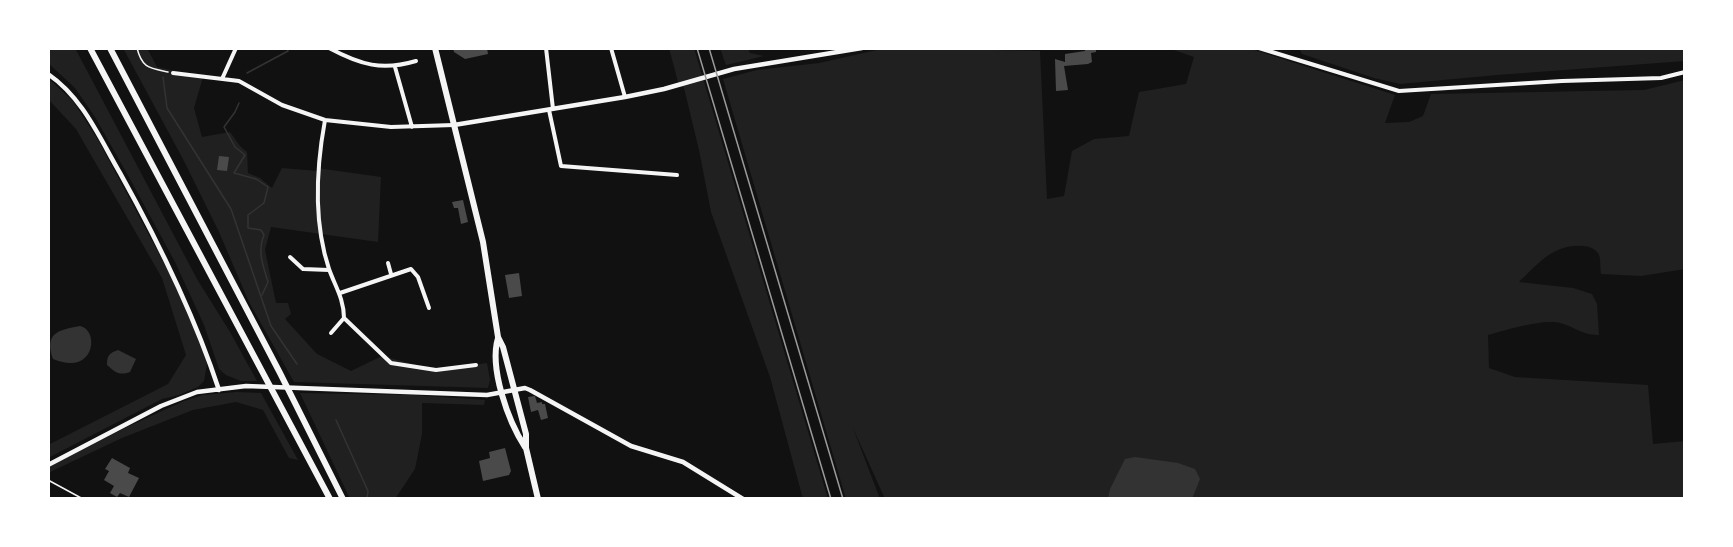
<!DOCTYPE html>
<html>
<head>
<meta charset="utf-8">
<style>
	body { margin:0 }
	#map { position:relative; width:1733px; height:547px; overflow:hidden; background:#111; font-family:Helvetica,sans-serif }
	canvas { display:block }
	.frame { position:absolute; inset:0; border:50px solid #fff; pointer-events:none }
</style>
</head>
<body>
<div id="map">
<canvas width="1733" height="547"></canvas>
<div class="frame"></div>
</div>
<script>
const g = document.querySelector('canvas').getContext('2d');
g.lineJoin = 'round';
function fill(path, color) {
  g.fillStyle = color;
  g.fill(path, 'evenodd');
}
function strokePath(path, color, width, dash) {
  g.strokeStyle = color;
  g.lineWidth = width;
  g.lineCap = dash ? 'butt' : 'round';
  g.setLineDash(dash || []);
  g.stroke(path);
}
fill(new Path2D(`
	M48 48H75L197 279 230 332 257 381H241L226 375 219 369 204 325 175 262 130 179 95 117 75 88 48 63Z
	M123 48H147L157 67 203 77 194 108 202 137 230 132 240 146 247 152 248 173 260 178 272 188 282 168 317 171V168L381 177 378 242 271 227 265 250 276 303H288L291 314 285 319 317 354 351 371 382 356 436 370 487 363 490 380 488 388 294 382 249 302 219 232 184 161Z
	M669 48H694L828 499H803L770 377 711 212 699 150 684 88 678 82Z
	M720 48H748L750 53 764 56 726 65Z
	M1174 48H1248L1395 95 1385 123 1409 122 1423 116 1431 94 1644 90 1685 80V269L1641 276 1601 274C1600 269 1601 260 1599 255 1596 249 1589 246 1583 246 1555 243 1537 264 1519 282L1573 288 1592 294 1597 304 1599 335C1582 336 1570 323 1554 322 1536 321 1505 330 1488 335L1489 368 1515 377 1648 385 1653 444 1685 441V499H885L853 428 880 499H846L723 79 757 70 819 63 877 50 950 49 1040 51 1047 199 1064 196 1072 151 1094 139 1129 136 1139 92 1186 84 1194 57 1174 50Z
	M1299 48H1685V61L1497 75 1400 84 1374 78 1302 54Z
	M48 78 73 101 98 140 177 287 192 320 207 364 204 381 198 387 179 395 162 399 48 458V445L168 384 186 355 162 278 76 129 48 99Z
	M236 392 261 393 298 460 289 458 263 410 236 402 193 410 122 438 48 473V467L127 427 184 401 203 395Z
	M300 393 412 395 485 400 484 405 422 403V434L415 469 395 499H350Z`), '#202020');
fill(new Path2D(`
	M80 326C100 330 95 377 53 359 44 333 58 330 80 326Z
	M118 350 136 359 130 372C119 376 115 372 107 365 107 356 109 353 118 350Z
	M1135 457 1178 463 1195 469 1200 479 1192 499H1108L1110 489 1125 459Z`), '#333');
strokePath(new Path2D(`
	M247 73 288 51 287 48
	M163 77 167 108 231 209 271 326 297 364
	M239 103 235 112 224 127 235 147 245 155 234 173 256 179 268 187 264 203 248 215V228L261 230 264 235C257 252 263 265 268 282L262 295
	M336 420 368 491 367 499`), '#333', 1.5);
fill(new Path2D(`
	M453 48H487L488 54 465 59 454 52Z
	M1085 48H1096V52L1091 53 1092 62 1088 64 1064 66 1068 90 1056 91 1055 59 1065 62V54L1085 51Z
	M219 156 229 157 227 171 217 170Z
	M463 200 468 222 461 224 458 208H454L452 202Z
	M519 273 522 296 509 298 505 275Z
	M535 396 537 403 542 402V404H545L548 418 541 420 538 410 531 412 528 397Z
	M505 448 511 471 509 475 483 481 479 461 490 458 489 452Z
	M112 458 130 468 128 473 139 478 129 497 120 493 117 497 110 493 114 486 104 480 109 471 105 469Z`), '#4a4a4a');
strokePath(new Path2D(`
	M137 48C142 68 149 68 168 72
	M48 480 83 499`), '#f5f5f5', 1.5);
strokePath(new Path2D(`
	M329 48C361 65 382 71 416 61
	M546 48 553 109
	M611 48 625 97
	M1259 48 1399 91 1562 81 1661 78 1685 72
	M395 67 412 127
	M173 73 239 81 282 105 325 120 391 127 454 125
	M222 79 236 48
	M549 110 561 166 677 175
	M325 120C316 169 313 221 329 269 335 286 344 299 344 318L331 333
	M290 257 303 269 329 270
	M388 263 391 274
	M340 293 411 269 418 277 429 308
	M344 318 391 363 436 370 476 365`), '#f5f5f5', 4);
strokePath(new Path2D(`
	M48 74C83 98 99 137 120 173 159 243 194 314 219 390
	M454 125 625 97 664 89 734 69 862 48
	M48 465 161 406 197 392 246 386 487 395 525 388 530 390 631 446 683 462 743 499`), '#f5f5f5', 4.5);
strokePath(new Path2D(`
	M435 48 483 242 498 337 503 347 526 434V448L538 499
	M498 338C489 368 508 421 525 447`), '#f5f5f5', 6);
strokePath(new Path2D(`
	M90 48 330 499
	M110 48 280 373 343 499`), '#f5f5f5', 6);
strokePath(new Path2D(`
	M697 48 831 499
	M709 48 843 499`), '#9a9a9a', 1.5);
</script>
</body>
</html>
